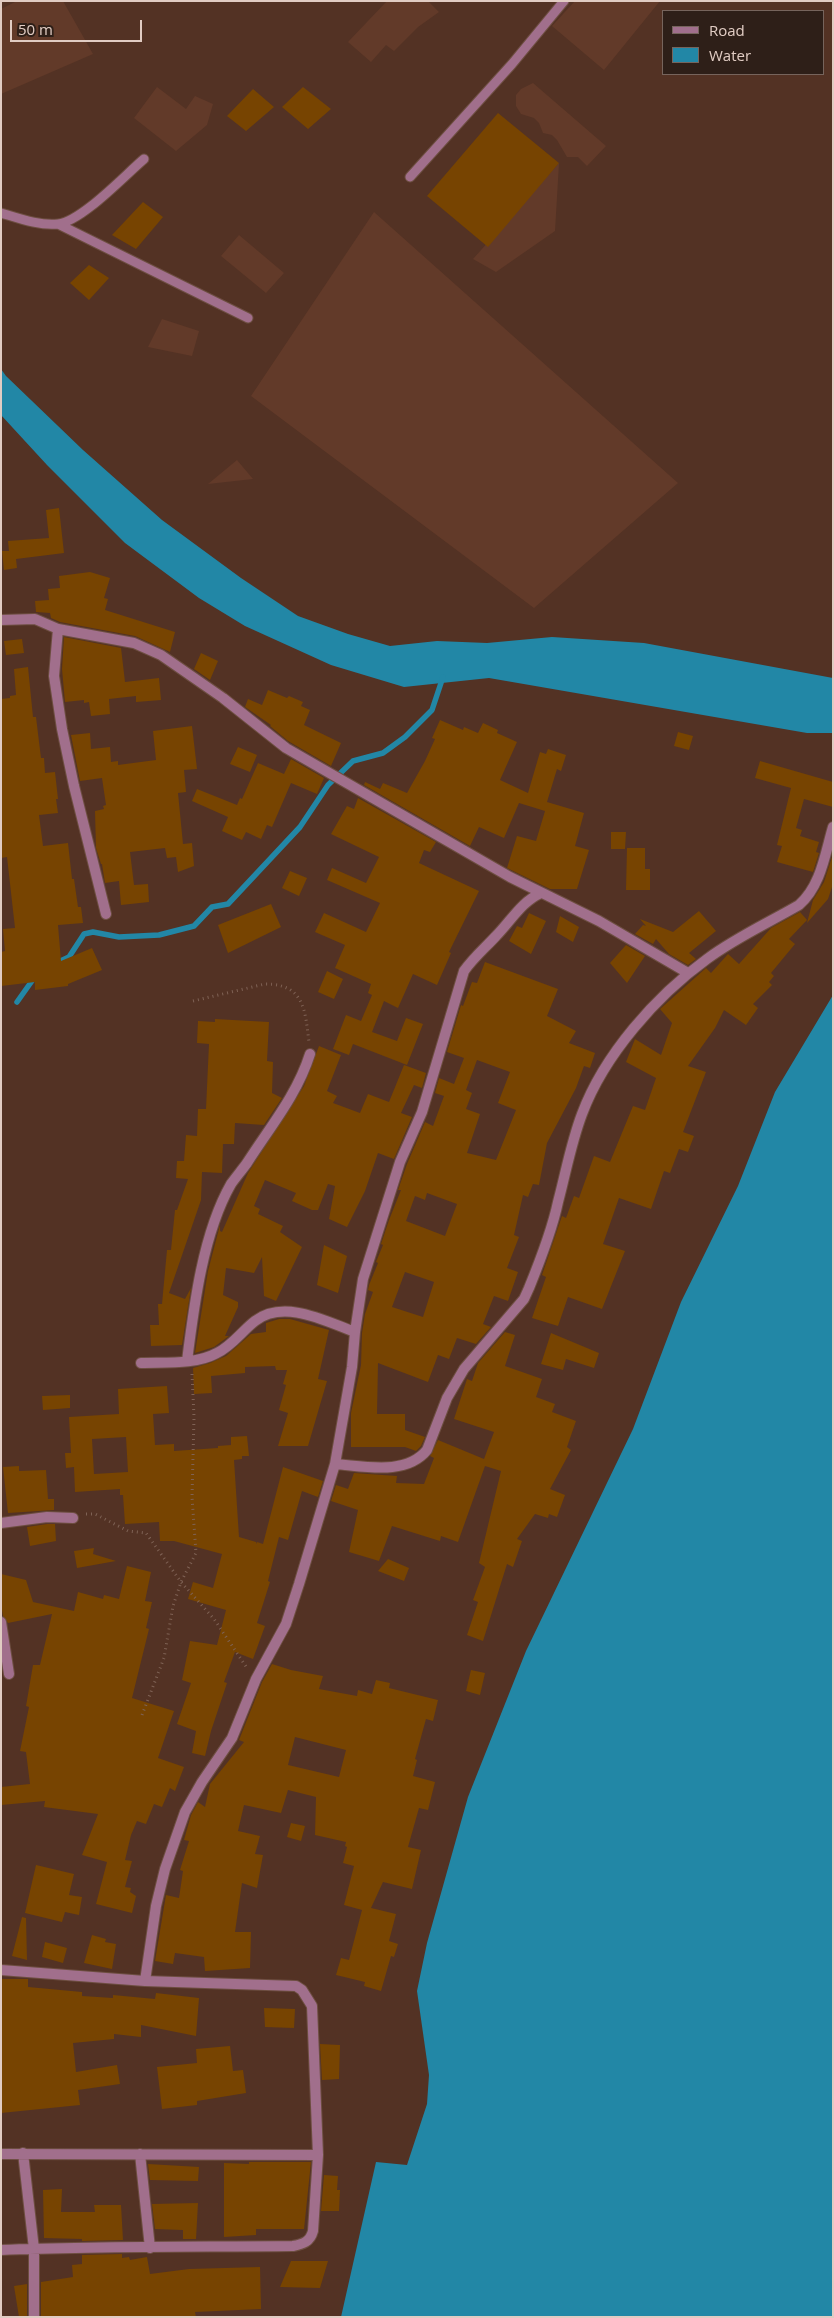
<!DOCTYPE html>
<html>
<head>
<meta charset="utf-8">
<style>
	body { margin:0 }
	#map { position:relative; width:834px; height:2318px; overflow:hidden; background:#533224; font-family:"Open Sans",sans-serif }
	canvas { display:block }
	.frame { position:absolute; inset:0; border:2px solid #e1ccc3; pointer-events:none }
	.legend { position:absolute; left:662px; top:10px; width:162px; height:65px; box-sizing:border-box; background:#2e1f18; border:1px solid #76645c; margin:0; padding:6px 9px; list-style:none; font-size:15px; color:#e1ccc3 }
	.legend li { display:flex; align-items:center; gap:10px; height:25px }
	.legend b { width:25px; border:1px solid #76645c }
	.scale { position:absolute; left:10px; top:20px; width:132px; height:22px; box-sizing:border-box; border:2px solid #e1ccc3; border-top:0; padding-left:6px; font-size:15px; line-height:18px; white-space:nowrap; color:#e1ccc3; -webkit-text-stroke:4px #2e1f18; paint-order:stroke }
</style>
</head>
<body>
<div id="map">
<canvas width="834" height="2318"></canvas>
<div class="frame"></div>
<ul class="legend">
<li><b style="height:6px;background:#a16f8c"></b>Road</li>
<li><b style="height:14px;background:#2287a6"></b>Water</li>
</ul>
<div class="scale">50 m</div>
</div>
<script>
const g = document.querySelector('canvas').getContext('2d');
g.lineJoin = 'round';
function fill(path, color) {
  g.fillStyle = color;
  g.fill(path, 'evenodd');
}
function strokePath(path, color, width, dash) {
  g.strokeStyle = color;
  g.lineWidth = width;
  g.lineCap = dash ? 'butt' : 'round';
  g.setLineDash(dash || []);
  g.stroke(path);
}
fill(new Path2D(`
	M17 1H63L93 54 1 94V9Z
	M387 1H428L439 12 418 27 394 51 386 45 371 62 348 42Z
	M575 1H660L604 70 552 26Z
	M533 83 606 146 587 166 578 157H567L557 140 552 135 543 133 539 123 534 118 521 114 516 106V95L521 89Z
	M157 87 186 109 195 96 213 104 207 125 176 151 134 118Z
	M559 163 555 231 496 272 473 259Z
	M374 212 678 483 534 608 251 396Z
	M239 235 284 273 266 293 221 256Z
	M162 319 199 331 192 356 148 347Z
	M237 460 253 479 208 484Z`), '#623a29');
fill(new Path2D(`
	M1 369 6 376 83 450 162 520 241 578 298 616 348 634 390 646 437 641 487 643 552 637 644 643 833 678V733H807L489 678 404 687 331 665 245 626 199 598 125 543 47 465 1 415Z
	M833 995V2317H341L376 2162 407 2165 427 2104 429 2075 417 1991 427 1943 468 1797 526 1651 633 1429 681 1302 738 1186 775 1092Z`), '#2287a6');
strokePath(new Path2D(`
	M56 963 69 957 84 934 93 932 119 937 159 935 194 926 212 907 228 904 300 827 328 785 353 761 383 753 405 737 432 710 443 677
	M17 1002 34 978`), '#2287a6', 5.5);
fill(new Path2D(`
	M303 87 331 109 308 129 282 107Z
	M253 89 274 107 246 131 227 116Z
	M498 113 559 163 488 247 427 196Z
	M143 202 163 217 136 249 112 235Z
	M89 265 109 278 89 300 70 283Z
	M59 508 64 553 16 559 17 568 4 570 2 551H9L8 541 49 538 46 510Z
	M90 572 110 578 104 598 108 599 105 610 175 632 170 652 135 636 60 622 51 618 50 613 36 612 35 601 49 600 48 589 60 588 59 576Z
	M64 637 121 648 125 682 159 678 161 700 136 702V696L109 699 110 714 91 716 89 702 84 703V700L65 702 62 669Z
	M22 639 24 653 6 655 4 641Z
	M201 653 218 661 210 680 194 669Z
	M28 667 33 717H36L41 758H44L45 773 55 772 58 799H56L58 813 39 815 43 846 68 843 72 879H74L78 907H81L83 923 58 925 61 961 92 948 102 970 68 984V986L35 990V982L1 986V952L5 951 3 929 15 928 7 857 1 858V699L10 698V696L16 695 14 669Z
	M268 690 287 698 289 696 303 702 301 706 310 710 304 725 341 743 331 766 288 741 270 726 271 725 245 707 248 699 262 705Z
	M440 720 463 730 464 727 478 733 483 723 498 730 497 733 517 742 500 780 528 793 540 752 546 754 548 749 566 755 561 771 557 769 547 802 584 813 575 846 589 850 577 889H550L507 868 517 836 536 841 545 811 519 803 504 838 479 827 470 846 364 785 365 782 380 789 383 783 407 793 425 761 435 739 432 738Z
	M192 726 197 769 184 770 186 792 178 793 183 844 192 843 194 866 178 872 176 857 167 858 165 848 130 852 134 885 148 884 149 902 121 905 119 881 105 883 102 864H101L96 848 95 811 104 809 103 806 106 805 102 778 80 781 71 735 90 733 91 749 110 747 111 762 118 761V765L156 760 153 731Z
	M678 732 693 736 689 750 674 746Z
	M238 747 257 755 250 772 230 764Z
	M291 759 324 778 317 794 291 783 272 827 267 825 261 839 246 832 242 840 222 831 228 817 192 801 197 789 237 805 240 798 242 799 258 763 284 774Z
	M760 761 833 782V807L804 799 796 828 802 830 800 836 819 842 816 852 819 853 813 872 777 862 782 846 777 845 791 788 755 778Z
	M358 798 436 842 430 852 424 850 419 863 479 891 449 952 451 953 437 985 413 974 398 1008 384 1001 372 1032 397 1041 406 1018 423 1024 407 1065 353 1044 349 1055 333 1049 346 1015 361 1021 372 995 368 993 371 984 335 968 345 945 315 932 324 913 366 932 380 903 327 880 332 868 366 883 379 857 331 834 347 806 354 809Z
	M611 832H626L625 849H611Z
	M627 848H645V869H650V890H626Z
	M833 854V884L828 899 807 923 813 900 824 882Z
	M290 871 307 878 299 896 282 888Z
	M271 904 281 927 228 953 218 925Z
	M699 911 716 931 689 953 696 959 688 965 669 954 656 939 653 944 635 934 643 925 646 926 640 919 673 932Z
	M800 912 807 920 789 939 795 944 771 973 774 976 769 982 772 985 753 1004 758 1008 746 1025 724 1010 715 1028 688 1066 706 1072 683 1132 694 1136 688 1152 679 1149 670 1173 664 1171 651 1209 619 1198 603 1244 625 1251 602 1309 568 1297 558 1326 532 1318 546 1277 542 1275 562 1216 566 1218 574 1196 579 1198 594 1156 610 1162 633 1106 645 1110 656 1078 626 1062 635 1039 661 1055 672 1023 660 1009 706 968 711 973 728 954 739 964 771 928Z
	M529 913 546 921 531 954 509 941 517 926 522 928Z
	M560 916 579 927 573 942 556 932Z
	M626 945 645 956 627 983 610 963Z
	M485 962 558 989 547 1016 576 1031 569 1043 595 1053 590 1068 584 1066 576 1088 547 1143 539 1185 533 1184 528 1197 523 1195 514 1235 519 1237 507 1268 518 1272 508 1301 494 1296 483 1324 491 1327 476 1344 457 1338 449 1359 438 1355 428 1382 378 1363 377 1414H405V1430L425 1437 421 1446 416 1451 405 1447H351V1413L361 1365 362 1333 365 1314 373 1292 368 1290 369 1285 378 1263 376 1262 383 1245 381 1244 389 1220 401 1190H398L407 1164 425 1122 433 1126 444 1096 435 1093 439 1078 454 1084 464 1058 447 1052 461 1005 463 1006 472 982 477 983ZM477 1060 510 1072 498 1103 516 1110 496 1160 467 1153 480 1114 466 1109 472 1093 466 1090ZM427 1193 457 1204 445 1236 406 1221 415 1196 425 1200ZM405 1272 434 1282 423 1317 392 1307Z
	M327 971 343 979 334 999 318 992Z
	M215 1019 269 1022 267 1061 273 1062 272 1093 282 1098 264 1125 235 1123 234 1144H223L222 1173 202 1172 201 1200 169 1293 185 1299 191 1288 182 1345 151 1346 150 1325H159L158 1304H162L167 1250H171L175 1210H177L188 1179 176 1178 177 1161H184L186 1135 197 1136 198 1109H206L209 1044 197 1043 198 1021 215 1022Z
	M319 1046 341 1055 327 1091 337 1096 333 1103 360 1113 368 1094 389 1102 404 1065 426 1073 422 1088 414 1085 401 1113 412 1117 394 1159 378 1153 365 1191 347 1227 329 1219 335 1186 328 1184 318 1210H312L292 1201 296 1193 265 1180 254 1206 260 1209 258 1214 283 1226 280 1232 302 1247 276 1301 264 1296 262 1257 254 1273 226 1268 223 1295 238 1302V1307L225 1336H229L214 1347 195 1353 208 1271 220 1225V1231L222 1232 248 1173 304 1086Z
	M324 1245 347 1256 338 1293 317 1285Z
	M279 1319H290L329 1330 318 1379 327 1381 308 1446H278L288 1413 279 1410 286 1385 283 1384 287 1370H276L275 1366 245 1367V1373L211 1376 212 1393 194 1394 193 1368 210 1363 226 1356 251 1334 266 1332V1323Z
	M505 1332 515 1335 505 1366 542 1379 536 1397 555 1404 552 1412 576 1421 567 1447 571 1450 550 1489 565 1495 557 1517 549 1514 548 1518 535 1514 517 1539 522 1541 513 1567 507 1564 483 1641 467 1635 478 1602 473 1600 485 1567 479 1563 501 1471 485 1466 458 1542 441 1536 440 1541 392 1526 379 1561 349 1552 358 1510 331 1501 336 1485 348 1489 354 1473 397 1476 396 1483 424 1484 434 1458 430 1456 438 1440 484 1459 494 1432 454 1419 467 1379 472 1381 478 1363Z
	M551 1333 599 1353 594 1368 566 1359 563 1370 541 1364Z
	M167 1386 169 1413 153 1414 155 1445 174 1444V1451L218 1448V1446L231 1445V1437L247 1436 249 1456H242V1459L234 1460 239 1537 256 1542V1544L257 1542 263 1544 283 1467 323 1481 318 1497 302 1491 288 1540 279 1537 268 1581 270 1582 257 1623 265 1626 253 1659 235 1652 224 1682 227 1683 211 1731 205 1756 192 1753 196 1731 177 1724 191 1683 182 1680 190 1641 217 1645 226 1610 188 1599 193 1582 213 1588 222 1554 174 1541H160L159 1522 125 1524 123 1495H120V1489L75 1492 74 1467 66 1468 65 1453H71L69 1417 119 1414 118 1389ZM126 1437 128 1472 94 1474 92 1439Z
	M70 1395V1408L43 1410 42 1396Z
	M19 1466V1471L46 1470 48 1499H54V1510L8 1513 3 1467Z
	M47 1524H55L56 1541 30 1546 27 1527Z
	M94 1548 93 1554 116 1561 77 1568 74 1551Z
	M388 1559 409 1568 404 1581 378 1571Z
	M127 1566 151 1572 145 1601 152 1602 146 1628 149 1629 132 1698 174 1711 158 1758 184 1767 175 1791 170 1788 162 1807 154 1804 146 1824 137 1821 131 1835 125 1860 132 1861 125 1887 131 1888 130 1892 136 1896 132 1913 96 1904 107 1862 82 1855 98 1814 44 1807 45 1801 1 1805V1787L30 1784 26 1752 20 1751 29 1707 26 1706 33 1665H40L52 1614 8 1623 3 1616 1 1604V1574L26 1580 33 1602 74 1611 78 1592 103 1599 104 1595 119 1599Z
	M272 1664 291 1670 323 1676 319 1689 357 1696 358 1690 372 1694 376 1680 390 1683 389 1688 438 1700 433 1721 426 1719 415 1759 417 1760 413 1776 435 1782 428 1810 419 1808 408 1847 421 1850 412 1889 383 1882 371 1908 396 1914 389 1941 398 1944 394 1957 391 1956 381 1991 364 1986 365 1982 336 1975 341 1958 349 1960 362 1910 344 1905 354 1866 343 1863 347 1847 345 1846 346 1842 315 1835 316 1797 288 1790 281 1813 244 1805 238 1831 260 1836 255 1854 263 1855 257 1888 242 1883 235 1932H251L250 1968 205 1971 204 1957 175 1953 173 1964 155 1961 166 1895 179 1898 183 1871 180 1870 189 1841 184 1840 191 1815 198 1802 205 1807 210 1784 244 1742 239 1740 262 1682ZM295 1737 346 1750 339 1777 288 1765Z
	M471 1670 485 1673 480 1695 466 1691Z
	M291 1823 305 1826 301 1841 287 1837Z
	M36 1865 74 1874 69 1895 82 1897 79 1915 65 1912 62 1922 25 1913Z
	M22 1917 26 1918 27 1960 12 1956Z
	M92 1935 106 1939 105 1942 116 1944 112 1969 84 1963Z
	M45 1942 67 1948 63 1963 42 1957Z
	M1 1979H28V1987L82 1992V1996L113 1998V1995L155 1999 156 1993 199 1998 196 2036 141 2025V2037L114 2034V2039L73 2043 76 2072 117 2065 120 2084 78 2090 80 2105 1 2113Z
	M264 2008 295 2009 294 2028 265 2027Z
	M320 2044 340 2045 339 2079 322 2080Z
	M230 2046 233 2071 243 2070 246 2093 197 2101V2105L162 2109 157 2067 197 2063 196 2049Z
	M249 2162H311L304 2229H256V2235L224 2237V2163L249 2164Z
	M148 2164 199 2167 198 2181 150 2180Z
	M324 2175 338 2176 337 2190H340L339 2211H321Z
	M62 2189 61 2212H95L94 2205H121L123 2240 82 2241V2239L44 2238 43 2190Z
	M198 2203 196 2239H183V2230L155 2229 152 2204Z
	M122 2254V2258L129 2257 130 2260 147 2257 150 2274 189 2269 260 2267 261 2309 195 2312 196 2317H41V2282L73 2277 72 2265 82 2264V2255Z
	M291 2261H328L320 2288 280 2287Z
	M27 2284V2317H19L14 2286Z`), '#774401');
const service = new Path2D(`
	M410 177 512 64 564 1
	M1 213C18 218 39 226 58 224 82 221 124 176 144 159
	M58 224 248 318`);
const minor = new Path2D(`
	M1 620 35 619 58 629 134 643 161 655 223 698 286 748 510 877 599 921 688 973
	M58 629 54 676 62 729 74 786 106 914
	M187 1361C194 1305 203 1233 231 1184 236 1177 242 1170 247 1163 270 1127 297 1095 310 1054
	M141 1363C165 1362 195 1365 217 1353 232 1346 242 1331 255 1321 284 1299 325 1321 355 1332
	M335 1464C364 1466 406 1476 427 1450L447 1398 464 1369 524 1299 529 1288C540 1261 552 1231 558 1202 566 1172 571 1143 582 1114 604 1055 656 996 707 959 735 938 768 923 799 905 821 886 825 854 833 827
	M1 1523 47 1517 73 1518
	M1 1622 9 1674
	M1 1970 145 1981 296 1986 302 1990 312 2006 318 2155
	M145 1981 156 1906 165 1869 185 1812 202 1782 232 1738 256 1679 286 1624 299 1584 335 1464 352 1367 355 1332 363 1279 400 1162 422 1112 464 971C474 957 485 948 496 936 511 921 521 902 541 893
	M23 2153 34 2249V2317
	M1 2154 318 2155 313 2231C310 2242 303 2244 293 2246 196 2247 98 2246 1 2250
	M140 2154 150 2248`);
strokePath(service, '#6d4e41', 11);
strokePath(minor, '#6d4e41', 12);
strokePath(new Path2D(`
	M193 1001 265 984C305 984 305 1011 309 1042
	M86 1514H95L128 1531 146 1533 181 1582 214 1619 247 1668
	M142 1715 164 1658 173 1606 181 1582 196 1553 192 1497 194 1417 192 1374`), '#7f6255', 3, [1, 4]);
strokePath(service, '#a16f8c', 9);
strokePath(minor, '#a16f8c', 10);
</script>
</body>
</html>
